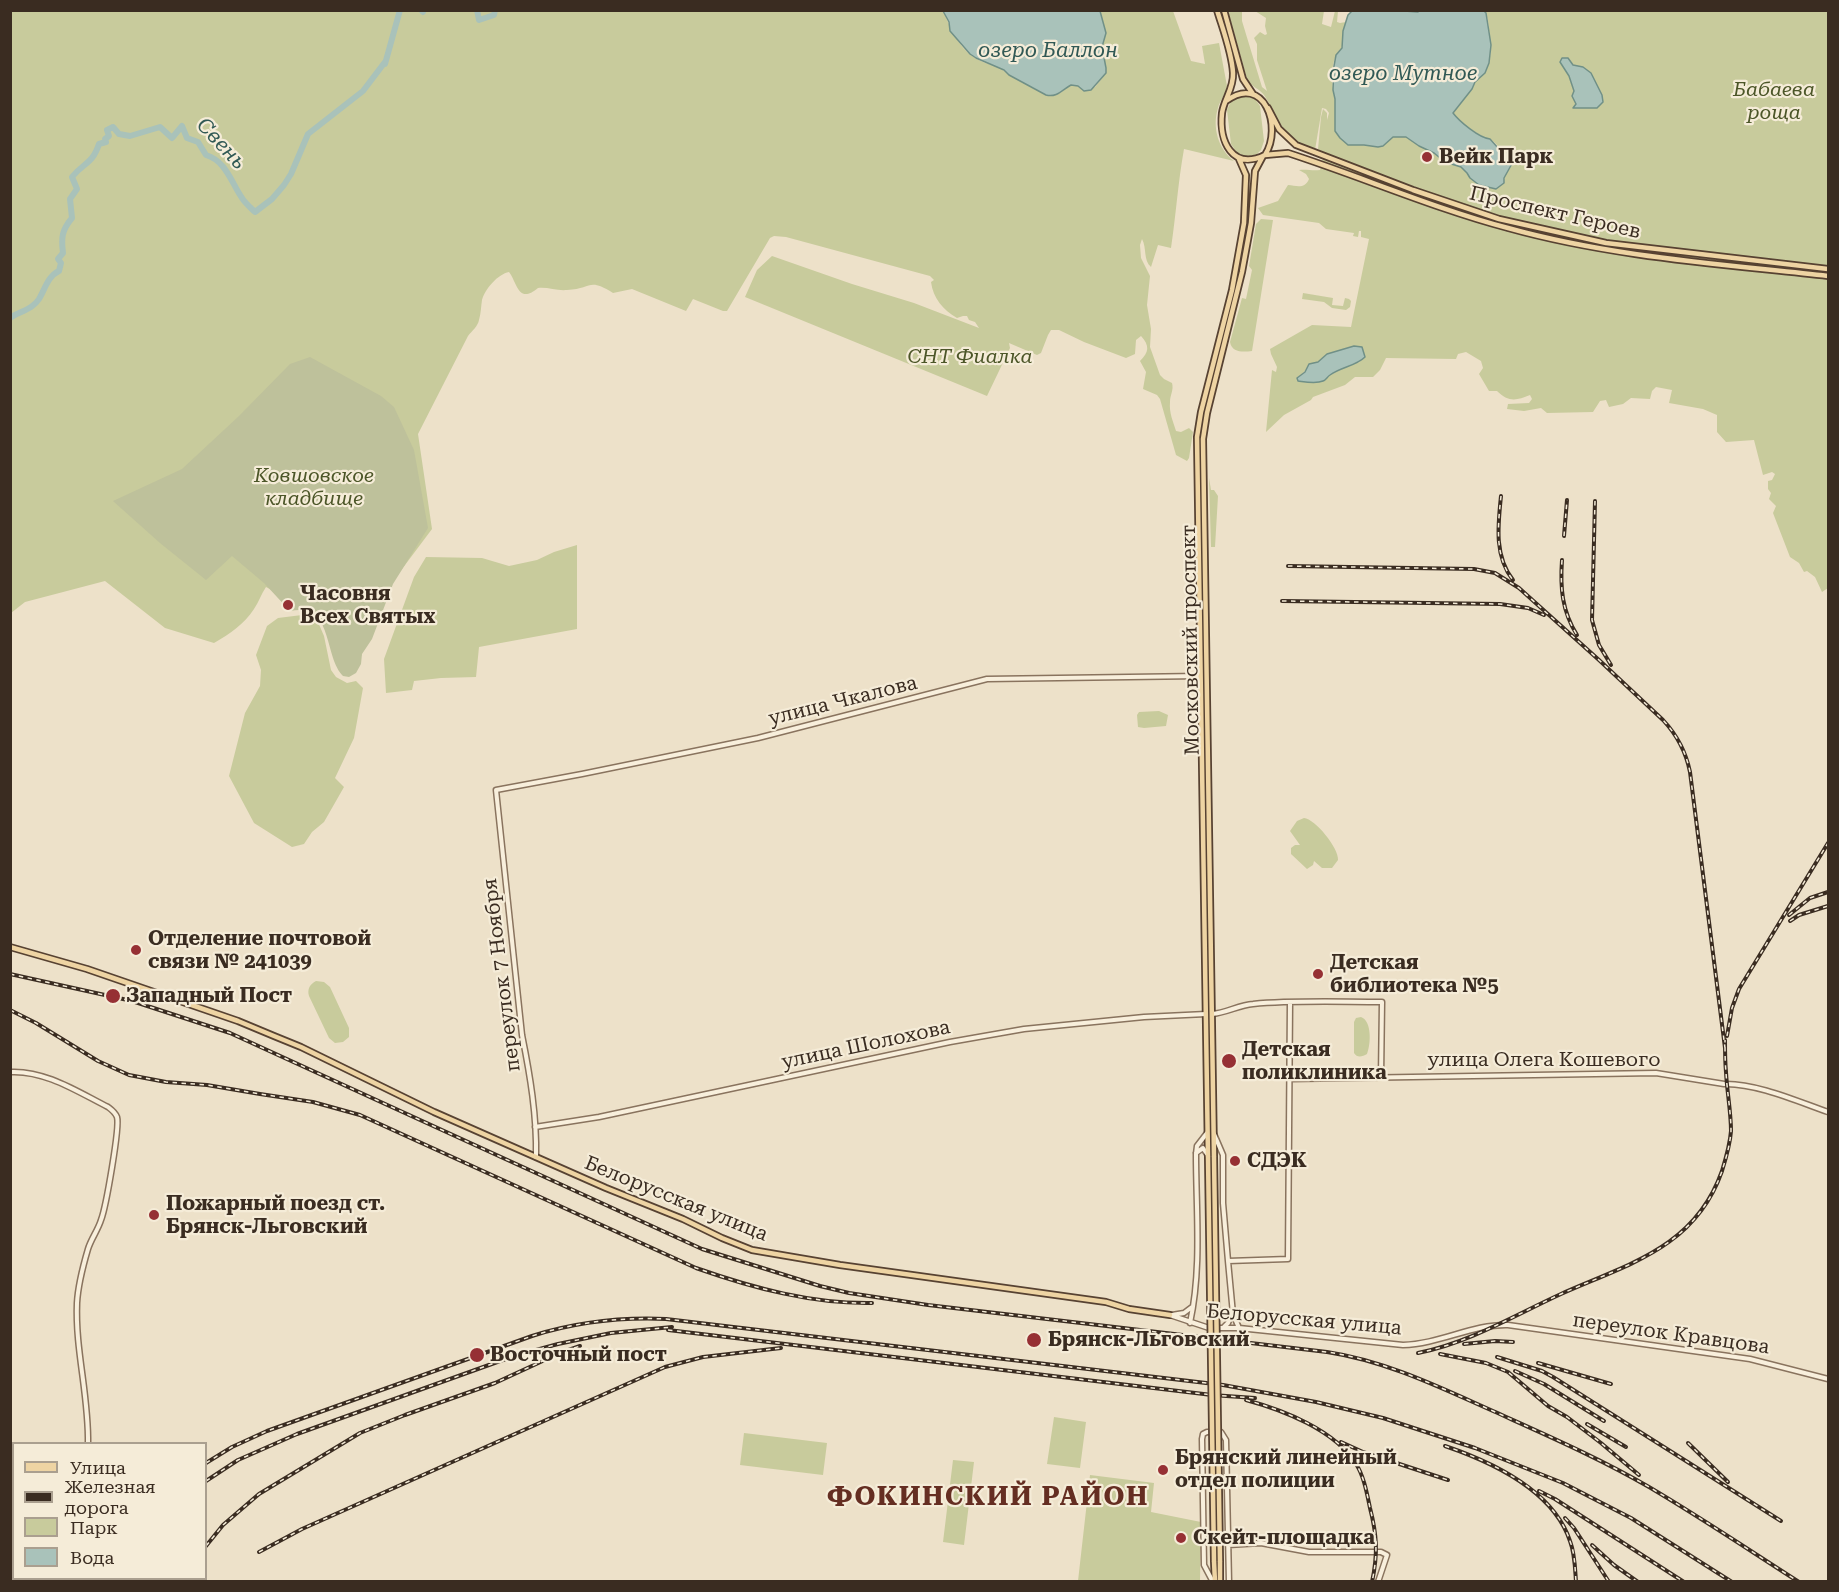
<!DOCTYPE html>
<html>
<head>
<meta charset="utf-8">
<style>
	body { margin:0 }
	#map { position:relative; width:1839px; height:1592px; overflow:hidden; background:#ede1c9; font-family:"Roboto Serif",serif }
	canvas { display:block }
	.frame { position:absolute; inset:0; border:12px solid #3a2c21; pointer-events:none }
	.legend { position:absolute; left:12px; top:1442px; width:195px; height:138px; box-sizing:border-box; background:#f5ecd8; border:2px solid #aa9f8f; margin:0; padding:8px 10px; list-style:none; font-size:18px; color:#3a2c21 }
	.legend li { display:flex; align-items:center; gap:12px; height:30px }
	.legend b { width:30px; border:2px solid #aa9f8f }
</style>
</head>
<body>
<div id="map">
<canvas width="1839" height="1592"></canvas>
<div class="frame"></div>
<ul class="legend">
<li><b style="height:8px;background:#eed4a3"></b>Улица</li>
<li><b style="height:8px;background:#3a2c21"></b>Железная дорога</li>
<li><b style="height:16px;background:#c8cb9c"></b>Парк</li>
<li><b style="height:16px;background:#a9c2ba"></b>Вода</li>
</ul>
</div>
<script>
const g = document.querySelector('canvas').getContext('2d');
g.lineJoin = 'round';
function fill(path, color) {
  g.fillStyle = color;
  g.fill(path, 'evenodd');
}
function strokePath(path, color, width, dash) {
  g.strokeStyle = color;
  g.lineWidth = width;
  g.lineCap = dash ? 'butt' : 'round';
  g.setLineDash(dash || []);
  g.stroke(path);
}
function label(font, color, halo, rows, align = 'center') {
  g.font = font + ' "Roboto Serif",serif';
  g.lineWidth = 4.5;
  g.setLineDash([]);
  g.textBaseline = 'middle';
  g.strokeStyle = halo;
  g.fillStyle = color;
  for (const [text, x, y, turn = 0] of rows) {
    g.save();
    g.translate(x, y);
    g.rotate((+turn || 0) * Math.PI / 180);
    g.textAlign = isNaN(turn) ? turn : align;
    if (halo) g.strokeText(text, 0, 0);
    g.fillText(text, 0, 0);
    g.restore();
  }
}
fill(new Path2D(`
	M11 11H943C951 28 958 47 975 58 986 65 1000 65 1009 75L1051 96 1060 93 1071 85 1078 86 1084 91 1095 87 1106 73V68L1102 47 1106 33 1100 11H1173L1191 61 1205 64 1202 46 1219 43 1227 86C1226 94 1220 100 1218 108 1212 127 1218 149 1234 161L1184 149C1178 182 1176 215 1171 248L1158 245 1151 267C1143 260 1147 248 1142 239L1140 245 1141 258 1150 276 1147 305 1151 329 1150 347 1160 375 1164 379 1172 383C1174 390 1170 395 1170 402 1169 413 1173 421 1176 431L1181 432 1189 428 1193 432 1189 458 1187 461 1176 455 1160 399 1157 395 1143 389 1146 372 1140 361C1149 352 1150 346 1141 336L1136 340 1135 354 1126 358 1084 342 1059 330H1051L1048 335 1041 353 1037 355 1009 343 1010 348 987 396 745 297 757 270 772 256 852 284 914 303 979 328 975 322 969 320 967 316H963L957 318C943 310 933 298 931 282L934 280 930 276 786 237 774 236 770 238 727 311H723L693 299 686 311 632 289 613 293C588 277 592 289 567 290 557 291 548 287 538 288 518 305 517 282 509 272 498 274 485 289 482 300 481 306 481 313 479 320 478 326 472 331 468 336L418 434 432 529 384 593 356 670 330 640 322 620 314 613 266 587C261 594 259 602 254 609 244 624 230 634 214 643L165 628 105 581 25 602 11 613Z
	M1228 11H1242V21L1262 87 1267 91 1257 60V44L1254 38 1260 32 1265 35 1267 34 1265 26 1266 18 1255 11H1324L1322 24 1331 27 1335 11H1338L1337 22 1340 23 1346 22C1343 30 1344 38 1342 46 1340 54 1340 48 1337 54 1330 65 1332 87 1335 99L1364 145 1378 147 1383 146 1393 137H1406L1419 146 1434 153 1445 162 1461 167 1479 185 1495 189 1504 183 1505 175 1514 162 1494 142 1490 139 1485 138 1459 122 1453 113 1472 89 1475 82 1485 73 1489 63 1491 50 1488 21 1486 13 1483 11H1828V588L1822 592 1815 577 1807 571 1804 572 1799 563 1790 557 1773 513 1776 506 1769 499 1771 493 1768 489V481L1772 480 1775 474 1772 472 1763 475 1754 440 1726 442 1717 432V415L1703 409 1669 403 1672 390 1656 387 1652 391 1650 399 1631 398 1623 404 1609 407 1606 400 1600 401 1593 412 1547 413 1541 408 1524 411 1507 409 1508 404 1529 403 1532 399 1530 395C1516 401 1508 402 1497 391H1489L1479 374 1483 368 1481 361 1466 352 1458 354 1456 359 1386 358 1380 370 1373 377H1355L1345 385 1313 397 1311 400 1284 415 1266 432 1272 370 1276 372 1277 367 1271 354 1270 349 1312 325 1351 327 1369 239 1361 237V231H1359L1358 237 1353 236 1354 233 1326 229 1319 223 1263 215 1258 208 1278 201 1288 185C1297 186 1305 189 1309 179L1306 174 1299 170C1307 169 1312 171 1320 170L1323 158 1322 151 1318 149 1321 117 1323 109 1327 113V120L1329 113 1326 109 1322 108 1315 150C1310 148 1303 146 1298 142 1280 131 1275 111 1264 95 1259 88 1251 87 1247 79ZM1354 346 1360 362 1351 364 1330 374 1324 381 1310 382 1299 381 1297 378 1305 371 1309 364 1318 362 1327 354Z
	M1242 94 1253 96 1260 106 1264 141 1261 150 1257 154 1247 157 1237 153 1231 144 1227 110 1232 99Z
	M1261 219 1273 220 1252 351C1243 352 1232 353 1230 342L1242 298 1246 299 1252 270 1249 266 1256 224Z
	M1303 293 1333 298 1332 305 1343 306 1345 298 1349 299 1351 301 1350 307 1346 310 1332 308 1324 302 1302 299Z
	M1209 478 1211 490H1214L1218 496 1215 547H1211Z
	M577 545V629L479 647 476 677 441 678 414 681 412 690 386 693 384 659 414 577 426 557 482 558 509 566 537 560 554 552Z
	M302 615 318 622 324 636 331 670 336 677 347 683 356 681 363 688 354 738 335 778 344 787 324 822 312 832 304 844 292 847 254 823 229 776 245 713 260 686 261 670 256 655 267 626 278 618Z
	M1159 711 1168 715 1166 726 1144 728 1138 727 1137 715 1139 712Z
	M1304 818C1315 819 1339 848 1338 860L1332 868H1322L1314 861 1313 865 1307 869 1291 854V848L1295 845H1300L1290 831 1297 821Z
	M316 981 324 982 330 987 349 1028V1037L343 1042 335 1043 329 1038 309 996C307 989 310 984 316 981Z
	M1361 1017C1372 1021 1371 1044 1367 1054 1362 1057 1357 1058 1354 1053V1022L1356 1018Z
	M1054 1417 1086 1422 1080 1468 1047 1464Z
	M744 1433 827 1443 823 1475 740 1465Z
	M953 1460 974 1462 964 1545 943 1542Z
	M1090 1475 1154 1483 1151 1512 1201 1522 1200 1581H1078Z`), '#c8cb9c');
fill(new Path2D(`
	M310 357 381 396 394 407 414 450 428 528 393 584 372 639 362 654 361 664 356 673 349 677 343 676C323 655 334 602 290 611L264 583 232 556 206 580 160 543 113 501 182 469 239 416 290 364Z`), '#bec19b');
const water = new Path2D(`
	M1390 10 1418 12 1421 10H1483L1486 13 1491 45 1489 63 1485 73 1475 82 1472 89 1453 113C1459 121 1479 138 1490 139L1499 149 1504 150 1514 160 1504 178V183L1496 189 1479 185 1470 178 1467 173 1461 167 1445 162 1434 153 1419 146 1406 137H1393L1383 146 1378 147 1364 145H1348L1340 138 1335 131V99L1333 90 1334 66 1336 55 1342 48 1343 31 1348 15 1352 11Z
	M943 11H1100L1106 33 1102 47 1106 68V73L1091 90 1084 91 1078 86 1071 85C1063 89 1057 98 1046 95L1009 75 1004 70 976 58 970 54 950 31 949 22Z
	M1562 58H1568L1573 65 1583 67 1591 73 1602 95 1603 102 1597 108H1573L1576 104 1572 96 1574 91 1569 76 1560 62Z
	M1354 346 1362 347 1365 357C1356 366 1341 367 1330 375 1327 377 1326 380 1323 381 1316 384 1306 382 1298 381L1297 378 1305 372 1309 364 1318 362 1327 354Z`);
fill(water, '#a9c2ba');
strokePath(water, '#709087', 1.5);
strokePath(new Path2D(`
	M421 10 423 12V10
	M477 10 479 20 494 15 495 10
	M10 318C20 311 32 310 39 299 45 289 48 276 59 271L61 263 58 259 63 253C61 237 62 230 72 218L70 199 77 189 72 177C84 162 92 165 99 144L106 142 105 139 109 136 107 130 113 127 119 134 130 136 160 127 172 138 182 126 187 138 198 142 206 155C226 161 231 182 242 198 245 203 251 208 255 212L272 199 284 185 291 174 308 134 363 91 385 62V64L400 10`), '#a9c2ba', 6);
const minor = new Path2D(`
	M1212 1014C1226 1013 1239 1005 1253 1004 1295 1000 1339 1002 1382 1002L1381 1077
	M10 1072C45 1070 78 1092 108 1107 112 1110 115 1112 117 1117 120 1127 106 1207 101 1220 98 1230 91 1239 88 1249 83 1266 78 1285 77 1303 75 1350 89 1396 88 1444
	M1290 1079 1656 1073 1724 1084C1756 1083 1799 1102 1828 1112
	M535 1127 599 1117 950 1042 1024 1029 1144 1017 1206 1014
	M1214 1134 1223 1155V1203L1228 1261 1233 1314 1239 1328
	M1196 1153 1203 1148 1207 1154
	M536 1157C537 1116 530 1075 522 1035L496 790 582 774 758 738 987 679 1200 676
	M1228 1261 1288 1259 1290 1002
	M1170 1315 1209 1328H1239L1403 1345C1440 1344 1472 1324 1508 1325L1750 1359 1828 1379
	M1172 1315 1184 1313 1192 1307
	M1190 1323C1202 1268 1196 1210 1196 1154L1197 1146 1207 1133
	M1224 1327 1228 1323 1232 1313
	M1228 1545 1261 1543 1309 1552H1381L1387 1555 1378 1582
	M26 1582 28 1578
	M1213 1582 1204 1565 1202 1439 1203 1434 1207 1432H1221L1226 1440 1229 1582`);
const major = new Path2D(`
	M1217 10C1223 30 1232 53 1233 73 1234 88 1224 99 1222 113 1219 141 1232 171 1265 155 1283 127 1264 73 1226 101
	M1224 10 1243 79 1253 94
	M1268 108 1279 129 1296 145 1413 190 1499 219 1606 243 1828 269
	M1265 155 1288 153C1362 177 1433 208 1508 228 1612 257 1721 264 1828 276
	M10 947 87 969 238 1021 274 1036 301 1047 434 1112 606 1188 683 1219 722 1238 752 1250 840 1265 1106 1302 1129 1309 1170 1315
	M1208 1157 1197 437 1201 412 1232 290 1244 223 1246 175 1239 159
	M1214 1157 1203 439 1207 413 1242 272 1251 223 1255 171 1263 156
	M1214 1561 1215 1582
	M1220 1561V1582`);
strokePath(minor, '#89735e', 7);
strokePath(major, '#574232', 8);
strokePath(minor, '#f8efdc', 4);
strokePath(major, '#eed4a3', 4.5);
const rail = new Path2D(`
	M1501 496C1498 525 1494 556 1513 580
	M1595 501 1592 620 1599 645 1611 665
	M1564 536 1567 500
	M1562 560C1560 588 1562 611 1577 635
	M1288 566 1474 569 1495 573 1519 588 1599 660 1663 720C1677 735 1686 752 1690 772L1725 1048
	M1282 601 1500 604 1528 608 1544 615
	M1789 915 1810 898 1828 892
	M1790 921 1799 915 1828 906
	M10 974 132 1001 230 1033 702 1249 820 1286 849 1293 928 1305 1327 1352C1386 1361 1439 1387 1493 1411 1546 1435 1599 1458 1649 1487 1700 1517 1749 1550 1799 1582
	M10 1010 36 1023 98 1061 129 1075 166 1082 207 1085 260 1094 313 1102 360 1115 696 1268C753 1288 812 1304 872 1303
	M1727 1036 1732 1008 1739 989 1828 843
	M668 1330 1212 1395 1255 1398
	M1464 1344 1495 1341 1513 1342
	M1418 1353C1469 1343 1515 1315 1561 1294 1628 1264 1695 1248 1722 1171 1726 1158 1730 1145 1731 1131 1731 1112 1727 1092 1726 1072 1725 1062 1725 1051 1725 1040
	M1440 1354 1486 1363 1508 1372 1548 1406 1567 1417 1601 1443 1639 1475
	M1497 1357 1542 1371 1553 1377 1781 1521
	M1538 1363 1611 1384
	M1515 1371 1544 1384 1604 1421
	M1246 1400C1283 1410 1335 1430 1356 1464 1364 1476 1367 1494 1370 1508 1377 1535 1378 1554 1372 1582
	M1587 1424 1626 1447
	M1341 1442 1363 1452 1448 1480
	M1688 1443 1728 1482
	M1445 1446C1492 1462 1553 1490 1570 1541 1575 1554 1575 1568 1576 1582
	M206 1463 232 1447 267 1431 532 1336C576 1322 620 1317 666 1319L1223 1385 1316 1402 1383 1418 1475 1448 1563 1483 1631 1518 1732 1582
	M206 1481 238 1460 297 1434 514 1356 558 1344 611 1333 672 1327
	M1539 1491 1555 1499 1684 1582
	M1565 1518 1574 1528 1609 1582
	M1592 1545 1614 1565 1638 1582
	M206 1546 223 1525 259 1494 360 1433 405 1415 495 1383 560 1353 580 1346
	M259 1552 302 1529 665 1367 703 1357 781 1348
	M67 1582 70 1578
	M93 1582 96 1578
	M185 1582 187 1578`);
strokePath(rail, '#3a2c21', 4);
strokePath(rail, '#f5ecd8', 1.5, [4.5]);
const majorBridge = new Path2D(`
	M1208 1157 1214 1561
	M1214 1157 1220 1561`);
strokePath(majorBridge, '#574232', 8, []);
strokePath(majorBridge, '#eed4a3', 4.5);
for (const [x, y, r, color] of [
	[1427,157,6,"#963034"],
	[288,605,6,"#963034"],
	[136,950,6,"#963034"],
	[1318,974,6,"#963034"],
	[113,996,8,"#963034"],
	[1229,1061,8,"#963034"],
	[1235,1161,6,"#963034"],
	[154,1215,6,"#963034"],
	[1034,1340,8,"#963034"],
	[477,1355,8,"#963034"],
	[1163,1470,6,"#963034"],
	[1181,1538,6,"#963034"]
]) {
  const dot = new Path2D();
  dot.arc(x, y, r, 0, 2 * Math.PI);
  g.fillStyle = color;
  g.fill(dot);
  strokePath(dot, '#f5ecd8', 2);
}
label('italic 20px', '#4c5628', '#f5ecd8', [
	["Бабаева",1774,90],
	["роща",1774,113],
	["СНТ Фиалка",970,357],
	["Ковшовское",314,476],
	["кладбище",314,499]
]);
label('bold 20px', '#3a2c21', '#f5ecd8', [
	["Вейк Парк",1439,157],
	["Часовня",300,594],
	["Всех Святых",300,617],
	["Отделение почтовой",148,939],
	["связи № 241039",148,962],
	["Детская",1330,963],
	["библиотека №5",1330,986],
	["Западный Пост",126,996],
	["Детская",1242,1050],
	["поликлиника",1242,1073],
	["СДЭК",1247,1161],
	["Пожарный поезд ст.",166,1204],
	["Брянск-Льговский",166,1227],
	["Брянск-Льговский",1048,1340],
	["Восточный пост",490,1355],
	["Брянский линейный",1175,1458],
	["отдел полиции",1175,1481],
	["Скейт-площадка",1193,1538]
], 'left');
label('20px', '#3a2c21', '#f5ecd8', [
	["Проспект Героев",1555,213,13],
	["Московский проспект",1191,640,-91],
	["улица Чкалова",843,701,-14],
	["переулок 7 Ноября",502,975,-97],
	["улица Шолохова",866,1045,-12],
	["улица Олега Кошевого",1544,1060],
	["Белорусская улица",676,1199,22],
	["Белорусская улица",1304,1320,5],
	["переулок Кравцова",1671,1334,8]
]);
label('italic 21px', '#315955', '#f5ecd8', [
	["озеро Баллон",1048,51],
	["озеро Мутное",1403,74],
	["Свень",221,144,47]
]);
g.letterSpacing = '1.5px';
label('bold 26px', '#652e22', '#f5ecd8', [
	["ФОКИНСКИЙ РАЙОН",988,1497]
]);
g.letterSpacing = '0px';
</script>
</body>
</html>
